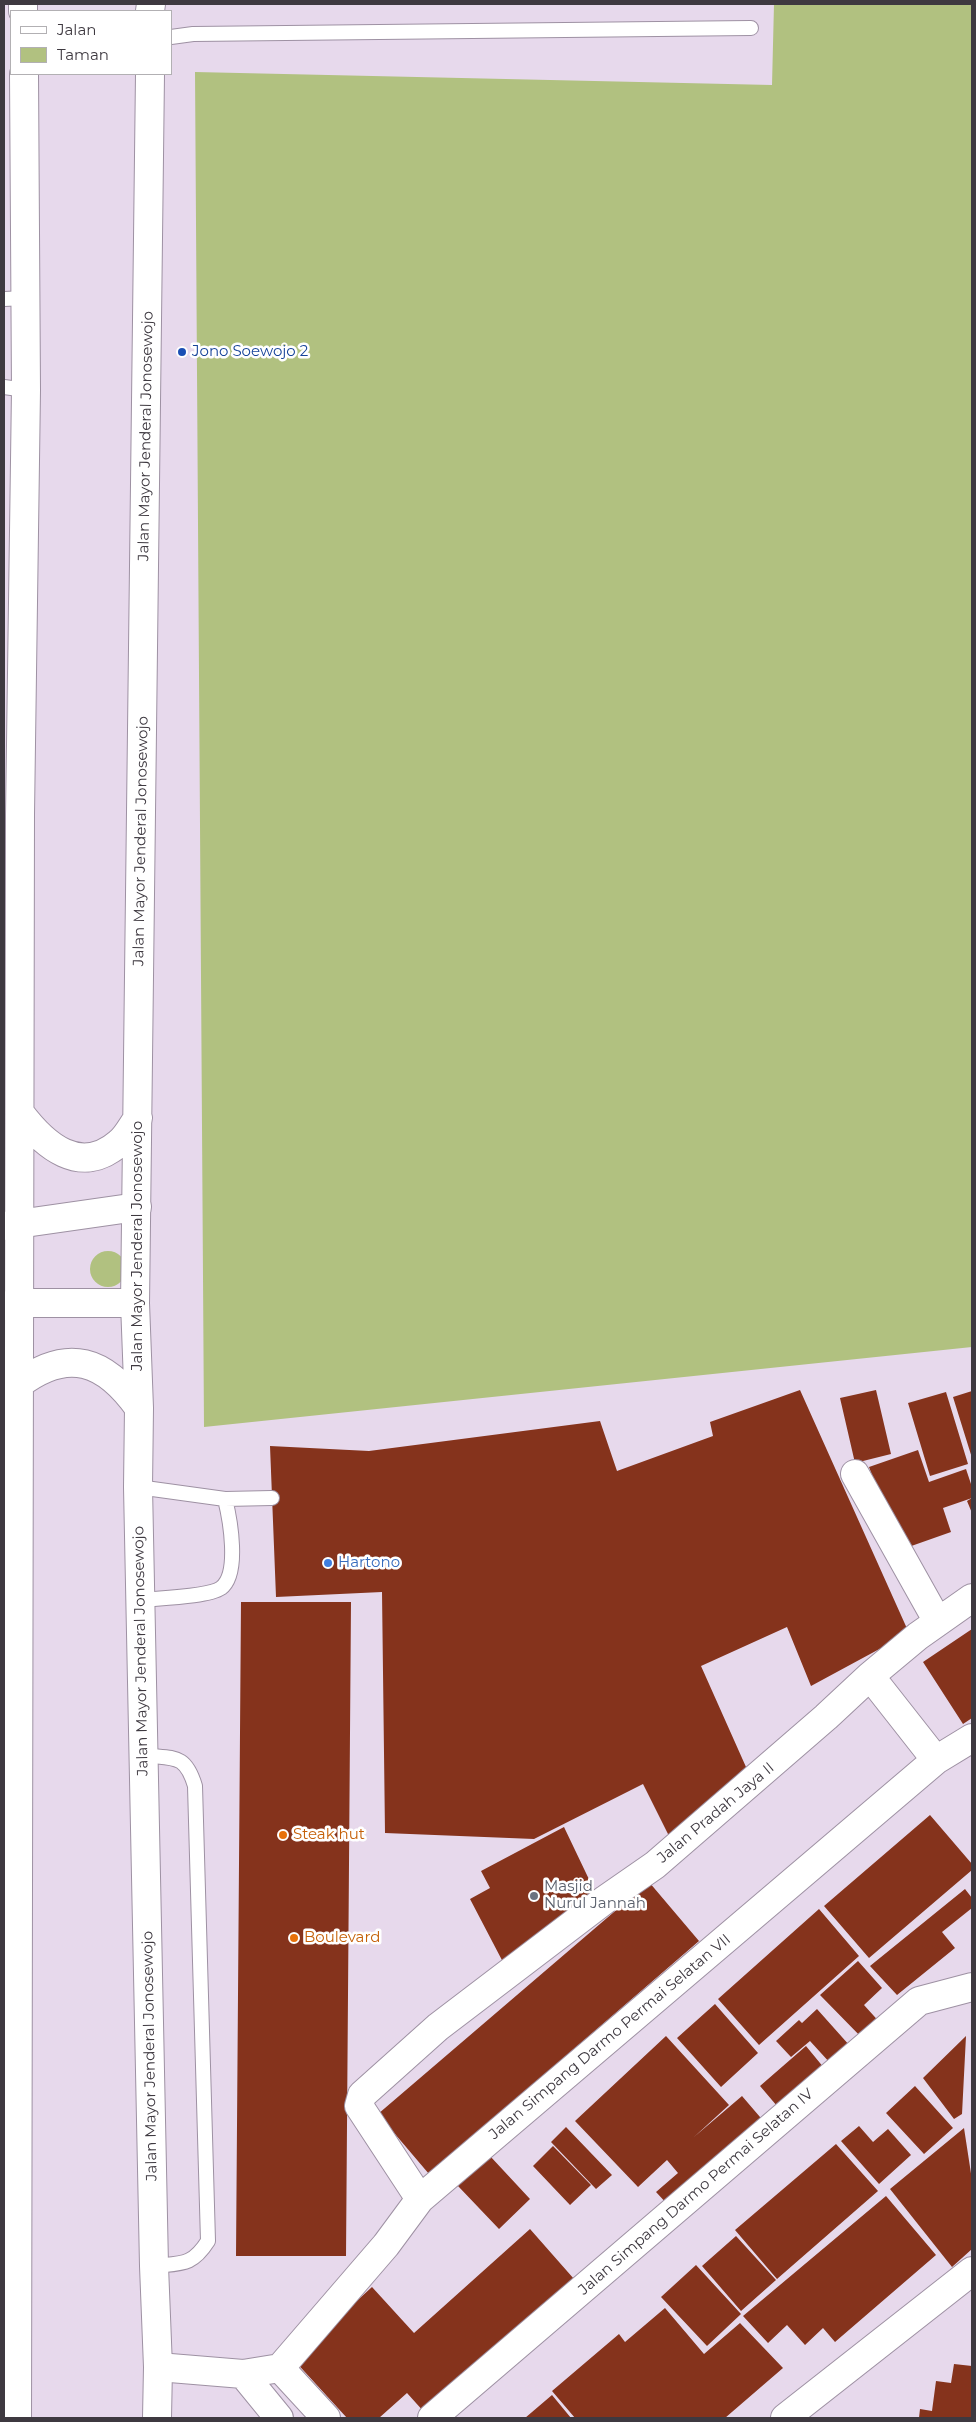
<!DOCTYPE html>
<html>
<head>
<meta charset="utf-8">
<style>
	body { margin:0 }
	#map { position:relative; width:976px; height:2422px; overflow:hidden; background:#e7d9ec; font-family:Montserrat,sans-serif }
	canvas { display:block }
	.frame { position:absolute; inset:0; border:5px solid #3e3940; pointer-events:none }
	.legend { position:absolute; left:10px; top:10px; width:162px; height:65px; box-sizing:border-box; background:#fff; border:1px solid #b2b0b3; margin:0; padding:6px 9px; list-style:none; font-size:15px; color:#3e3940 }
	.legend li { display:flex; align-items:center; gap:10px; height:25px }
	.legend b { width:25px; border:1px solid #b2b0b3 }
</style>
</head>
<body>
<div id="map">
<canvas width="976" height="2422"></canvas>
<div class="frame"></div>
<ul class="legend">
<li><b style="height:6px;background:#fff"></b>Jalan</li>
<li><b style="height:14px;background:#b1c180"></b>Taman</li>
</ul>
</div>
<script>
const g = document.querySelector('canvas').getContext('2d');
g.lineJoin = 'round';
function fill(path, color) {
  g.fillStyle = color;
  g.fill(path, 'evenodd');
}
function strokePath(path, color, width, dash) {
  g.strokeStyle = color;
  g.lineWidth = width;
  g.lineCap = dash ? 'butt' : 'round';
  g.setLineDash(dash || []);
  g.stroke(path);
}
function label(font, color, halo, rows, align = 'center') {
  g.font = font + ' Montserrat,sans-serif';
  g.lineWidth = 5;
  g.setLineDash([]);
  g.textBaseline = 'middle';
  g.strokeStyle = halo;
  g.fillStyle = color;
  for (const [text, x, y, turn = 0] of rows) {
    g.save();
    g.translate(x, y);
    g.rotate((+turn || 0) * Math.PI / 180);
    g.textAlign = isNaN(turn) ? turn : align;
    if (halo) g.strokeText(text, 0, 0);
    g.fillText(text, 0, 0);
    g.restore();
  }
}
fill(new Path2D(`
	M774 4H972V1347L204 1427 195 72 772 85Z
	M90 1269a18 18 0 1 1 36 0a18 18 0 1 1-36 0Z`), '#b1c180');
fill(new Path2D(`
	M800 1390 909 1633 811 1686 787 1627 701 1666 746 1767 669 1836 643 1784 534 1839 385 1833 382 1592 276 1597 270 1446 369 1451 600 1421 617 1471 713 1436 710 1422Z
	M876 1390 891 1454 855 1463 840 1398Z
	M972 1391V1458L953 1397Z
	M946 1392 968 1464 930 1476 908 1403Z
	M918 1450 929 1482 966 1469 972 1487V1498L943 1508 951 1532 900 1550 869 1467Z
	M972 1498V1513L967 1501Z
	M241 1602H351L346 2256H236Z
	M972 1629V1718L963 1724 923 1662Z
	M930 1815 972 1864V1870L869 1958 824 1906Z
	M564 1827 596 1894 504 1964 470 1899 490 1888 481 1871Z
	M649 1882 699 1941 429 2174 378 2114Z
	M965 1889 972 1898V1908L942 1932 955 1948 897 1995 870 1966Z
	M819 1909 859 1956 759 2045 718 1999Z
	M858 1961 882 1988 864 2005 883 2026 866 2042 820 1995Z
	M715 2004 758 2053 721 2087 677 2038Z
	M817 2009 850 2046 831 2064 810 2041 791 2057 776 2041 799 2020 802 2023Z
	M666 2036 729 2105 694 2137 742 2096 766 2124 669 2206 656 2192 678 2173 667 2160 638 2187 575 2121Z
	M966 2036 962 2114 954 2119 923 2078Z
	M806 2046 829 2074 783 2113 760 2086Z
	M915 2086 953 2128 924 2154 886 2113Z
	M859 2126 873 2142 888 2129 911 2155 879 2184 841 2141Z
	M566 2127 612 2175 596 2189 551 2142Z
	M964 2128 972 2180V2249L952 2267 890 2189Z
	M836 2144 878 2191 777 2279 735 2230Z
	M553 2146 591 2185 570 2205 533 2166Z
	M490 2156 530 2199 499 2229 458 2186Z
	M886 2196 936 2255 835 2342 823 2328 805 2345 787 2325 768 2343 743 2316Z
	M530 2229 574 2279 425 2413 407 2393 379 2418H347L293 2359 372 2287 414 2333Z
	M736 2236 776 2280 741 2311 702 2266Z
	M696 2265 741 2314 707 2346 661 2297Z
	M665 2308 704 2354 740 2323 783 2368 725 2418H575L552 2391 619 2334 625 2342Z
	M954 2364 972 2366V2418H919L920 2409 932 2411 936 2381 951 2383Z
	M552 2395 571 2418H525Z`), '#85331c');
const lane = new Path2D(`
	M171 37 193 34 751 28
	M4 299 26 298
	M4 387 26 390
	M138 1487 225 1499 272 1498
	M140 1600C158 1598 208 1597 221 1588 240 1574 230 1519 225 1499
	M143 1755C174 1759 185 1753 195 1786L208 2241C192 2266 182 2263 154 2266`);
const street = new Path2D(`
	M4 1226 137 1207
	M4 1306 19 1303H135
	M855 1474 938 1622
	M870 1676 936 1760
	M420 2199 359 2106 362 2095 438 2027 606 1899 655 1865 826 1717 870 1676 918 1636 972 1598
	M158 2367 243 2374 280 2368
	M280 2368 386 2245 420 2199 936 1760 972 1738
	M280 2368 326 2418
	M243 2374 279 2418
	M432 2418 919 2001 972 1987
	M785 2418 972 2271`);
const secondary = new Path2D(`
	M23 4V11
	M150 11 151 4
	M150 74 135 1303 139 1408 138 1487 154 2266 158 2367 157 2418
	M20 1113C44 1145 80 1177 119 1143 127 1137 132 1126 138 1118
	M19 1384C68 1347 105 1360 139 1408
	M17 2418 20 814 26 390 24 74`);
strokePath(lane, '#9e91a3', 16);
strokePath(street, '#9e91a3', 30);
strokePath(secondary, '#9e91a3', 30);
strokePath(lane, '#fff', 14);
strokePath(street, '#fff', 28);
strokePath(secondary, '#fff', 28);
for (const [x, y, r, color] of [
	[182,352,5,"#1a4fb4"],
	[328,1563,5,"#3f7fe0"],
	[283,1835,5,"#e8710a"],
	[534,1896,5,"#6b7280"],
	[294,1938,5,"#e8710a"]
]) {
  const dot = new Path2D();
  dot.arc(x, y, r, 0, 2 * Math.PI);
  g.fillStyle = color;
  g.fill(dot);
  strokePath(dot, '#fff', 2);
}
label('15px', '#164399', '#fff', [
	["Jono Soewojo 2",192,352]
], 'left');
label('15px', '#3e3940', '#fff', [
	["Jalan Mayor Jenderal Jonosewojo",146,436,-89],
	["Jalan Mayor Jenderal Jonosewojo",141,841,-89],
	["Jalan Mayor Jenderal Jonosewojo",138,1246,-90],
	["Jalan Mayor Jenderal Jonosewojo",141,1651,-91],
	["Jalan Pradah Jaya II",716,1813,-40],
	["Jalan Simpang Darmo Permai Selatan VII",610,2037,-40],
	["Jalan Mayor Jenderal Jonosewojo",150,2056,-91],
	["Jalan Simpang Darmo Permai Selatan IV",696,2192,-41]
]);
label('15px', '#366cbe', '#fff', [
	["Hartono",338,1563]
], 'left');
label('15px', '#c56008', '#fff', [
	["Steak hut",293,1835],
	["Boulevard",304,1938]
], 'left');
label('15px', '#5b616d', '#fff', [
	["Masjid",544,1887],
	["Nurul Jannah",544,1904]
], 'left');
</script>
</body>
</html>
